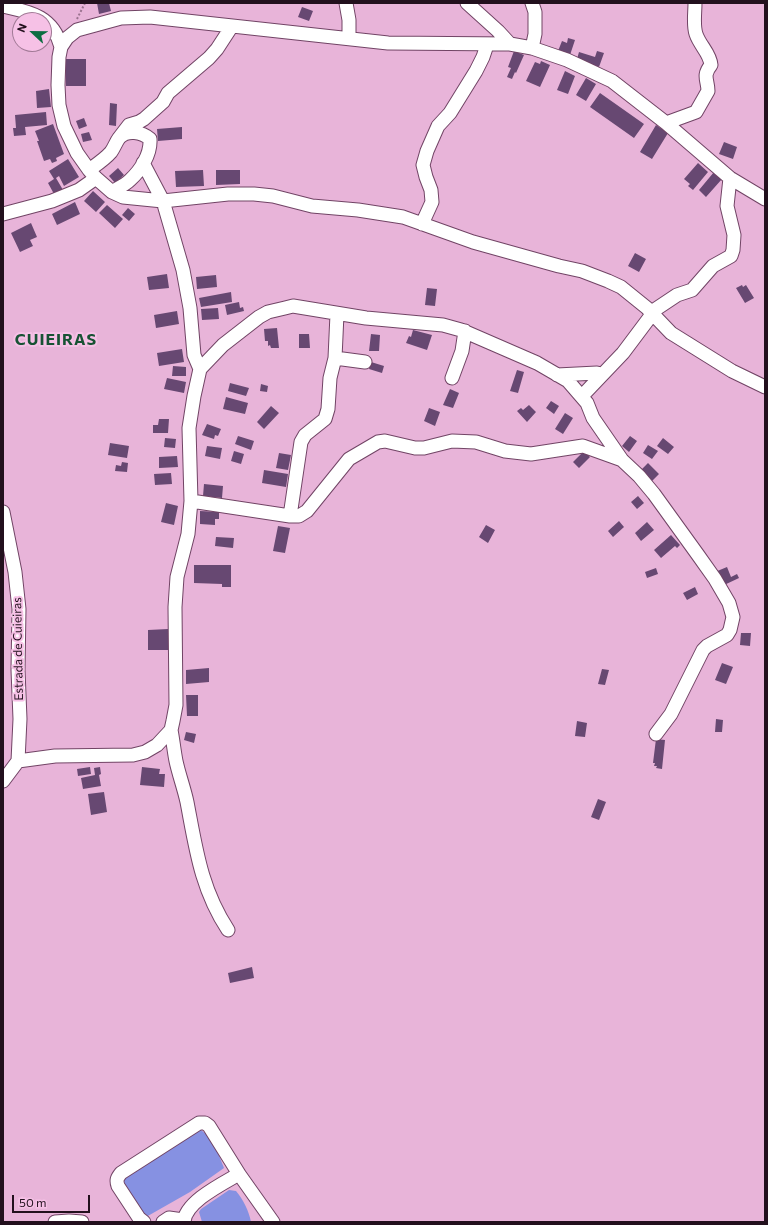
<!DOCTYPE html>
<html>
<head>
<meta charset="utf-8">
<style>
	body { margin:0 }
	#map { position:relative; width:768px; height:1225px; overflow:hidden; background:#e8b4d9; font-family:Commissioner,sans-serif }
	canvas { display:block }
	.frame { position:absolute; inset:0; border:4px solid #22101d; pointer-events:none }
	.north { position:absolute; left:12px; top:12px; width:40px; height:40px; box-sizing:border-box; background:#f6c1e6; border:1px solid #a17a96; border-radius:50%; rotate:292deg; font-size:11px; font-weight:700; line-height:16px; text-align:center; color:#22101d }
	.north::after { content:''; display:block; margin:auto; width:14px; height:18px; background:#0d6d42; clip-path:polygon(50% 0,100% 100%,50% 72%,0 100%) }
	.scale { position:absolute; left:12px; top:1195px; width:78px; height:18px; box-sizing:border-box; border:2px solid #22101d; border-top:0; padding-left:5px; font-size:12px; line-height:14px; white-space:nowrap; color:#22101d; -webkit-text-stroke:3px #f6c1e6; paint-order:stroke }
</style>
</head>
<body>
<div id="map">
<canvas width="768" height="1225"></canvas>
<div class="frame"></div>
<div class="north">N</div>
<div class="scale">50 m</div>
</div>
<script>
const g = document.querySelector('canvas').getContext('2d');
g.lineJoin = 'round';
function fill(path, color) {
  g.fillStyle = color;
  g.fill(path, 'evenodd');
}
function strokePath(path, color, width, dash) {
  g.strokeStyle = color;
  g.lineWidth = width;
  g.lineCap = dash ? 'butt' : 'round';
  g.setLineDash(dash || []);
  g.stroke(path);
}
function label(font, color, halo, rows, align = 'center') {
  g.font = font + ' Commissioner,sans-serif';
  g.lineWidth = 4;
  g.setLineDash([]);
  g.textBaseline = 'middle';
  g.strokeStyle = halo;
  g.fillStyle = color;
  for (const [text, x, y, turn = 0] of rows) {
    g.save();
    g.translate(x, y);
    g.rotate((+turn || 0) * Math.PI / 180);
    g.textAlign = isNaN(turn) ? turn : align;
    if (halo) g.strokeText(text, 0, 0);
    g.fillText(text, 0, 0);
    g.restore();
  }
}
fill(new Path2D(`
	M201 1130 207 1135 214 1147 216 1148 224 1168 190 1192 146 1217 121 1182 131 1173 198 1131Z
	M229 1190 236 1191C243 1199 249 1211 251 1222H202L199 1212 201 1209Z`), '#8691e2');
fill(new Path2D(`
	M97 3H109L111 11 99 14Z
	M302 7 313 11 309 21 298 17Z
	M568 38 575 40 569 58 558 51 562 41 567 43Z
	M514 51 524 55 516 73 515 72 512 79 507 77 511 68 508 67Z
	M597 51 604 53 599 67 577 59 579 52 595 57Z
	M65 59H86V86H66Z
	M541 61 550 65 540 87 526 81 535 62 540 64Z
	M565 71 575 76 568 94 557 90Z
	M586 78 596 84 586 101 576 95Z
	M49 89 51 107 37 108 36 91Z
	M600 93 644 124 634 138 590 107Z
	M110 103 117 104 116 126 109 125Z
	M46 112 47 125 25 127 26 135 14 136 13 128H16L15 115Z
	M84 118 87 126 79 129 76 121Z
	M53 124 64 154 56 158 57 161 52 163 50 159 44 161 37 141H39L35 131Z
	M656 125 668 133 652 159 640 152Z
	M182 127V139L158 141 157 129Z
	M89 132 92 140 83 142 81 134Z
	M724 142 737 147 733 159 719 154Z
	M68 159 79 177 64 186 59 176 56 178 63 190 54 194 48 183 54 179 49 171Z
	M698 163 708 172 693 190 688 186 690 184 684 179Z
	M118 168 124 175 115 183 109 176Z
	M203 170 204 186 176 187 175 171Z
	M216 170H240V184L216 185Z
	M714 172 722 179 706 197 699 190Z
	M93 191 105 202 96 212 84 201Z
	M75 202 80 214 57 225 52 214Z
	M107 205 123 219 115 228 99 213Z
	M128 208 135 214 129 221 122 215Z
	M31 223 37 237 30 240 33 246 20 252 11 233Z
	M635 253 646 259 639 272 628 266Z
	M167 274 169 288 149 290 147 277Z
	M216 275 217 287 197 289 196 277Z
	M742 285 743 287 746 285 754 298 745 303 736 288Z
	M427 288 437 289 435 306 425 305Z
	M231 292 232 302 201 307 199 298Z
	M239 302 240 308 243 307 244 311 227 315 225 305Z
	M218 308 219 319 202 320 201 309Z
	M177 311 179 324 156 328 154 315Z
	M277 328 279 348H271L270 345 268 346V341H265L264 329Z
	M413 330 432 335 427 350 406 343 409 336 411 337Z
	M299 334H309L310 348H299Z
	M371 334 380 335 379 351H369Z
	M182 349 184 362 159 366 157 353Z
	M371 362 384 366 382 373 369 369Z
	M173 366 186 367V376H172Z
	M517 370 524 372 518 393 510 391Z
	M167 378 186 382 184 393 164 389Z
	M230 383 249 388 246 396 228 391Z
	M261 384 268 386 267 392 260 391Z
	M450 389 459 393 453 408 443 405Z
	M226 397 248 403 245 414 223 409Z
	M551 401 559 406 554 414 546 408Z
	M529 405 536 412 527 422 517 411 521 408 523 410Z
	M271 406 279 413 264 429 257 422Z
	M429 408 440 412 435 426 424 421Z
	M565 413 573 418 563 434 555 429Z
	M159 419H169L168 433H153V425H158Z
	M207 424 221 429 218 436 215 435 214 439 202 435Z
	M238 436 254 441 251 450 235 444Z
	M630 436 637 441 629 452 622 446Z
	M165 438 176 439 175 448 164 447Z
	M663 438 674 447 668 454 657 446Z
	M110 443 129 446 127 458 108 455Z
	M648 445 658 451 652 459 643 453Z
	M207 446 222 448 220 459 205 456Z
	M234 451 244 454 241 464 231 461Z
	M584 451 590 457 579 468 573 462Z
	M279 453 291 455 288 470 276 468Z
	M177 456 178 467 159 468V457Z
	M122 462 128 463 127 472 115 471 116 465 121 466Z
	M648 463 659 474 652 481 641 470Z
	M264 470 288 474 286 487 262 483Z
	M171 473 172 484 155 485 154 474Z
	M204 484 223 486 222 498 203 496Z
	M638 496 644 503 637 509 631 502Z
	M166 503 178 506 174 525 161 522Z
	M200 511 219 512V519H215V525L200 524Z
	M619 521 624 527 613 537 608 531Z
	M647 522 654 530 641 541 635 533Z
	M486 525 495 530 488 543 479 537Z
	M278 526 290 528 285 553 273 551Z
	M671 535 680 545 677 548 675 546 661 558 654 550Z
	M216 537 234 538 233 548 215 546Z
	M194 565H231V587H222V584L194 583Z
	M727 567 731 577 737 574 739 578 722 586 715 572Z
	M656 568 658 574 647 578 645 572Z
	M695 587 698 594 687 600 683 593Z
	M168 629 169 650H148V630Z
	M741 633H751L750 646 740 645Z
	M722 663 733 667 726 684 715 680Z
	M209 668V682L186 684V670Z
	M602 669 609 670 605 685 598 684Z
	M186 695H198V716H187Z
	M716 719 723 720 722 732H715Z
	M577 721 587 723 585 737 575 736Z
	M186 732 196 734 194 743 184 740Z
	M656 739 665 740 662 769 656 768 657 766H654L655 763H653Z
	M90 767 91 774 78 776 77 769Z
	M100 767 101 774 99 775 101 786 83 789 81 778 95 775 94 768Z
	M142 767 160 769 159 774H165L164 787 140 785Z
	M104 792 107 812 91 815 88 794Z
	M598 799 606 802 599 820 591 817Z
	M252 967 254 978 230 983 228 973Z`), '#674872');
const minor = new Path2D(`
	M346 3 349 20V38
	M467 3 498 31 510 44
	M532 3 535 12V34L532 48
	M3 6C30 12 53 16 61 47
	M666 123 696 112 708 91C708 80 702 76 711 65 710 53 700 46 696 34 693 25 695 13 695 3
	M119 138 129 125 139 122 144 119 163 102 168 93 209 58 217 49 232 26
	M143 163 163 201 183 270 190 308 194 355 200 369
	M89 170C96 165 105 159 111 152 114 148 116 142 119 138 127 129 142 132 150 139 151 154 141 170 130 180 125 185 118 188 112 192
	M765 199 730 178 666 123 612 81 567 60 532 48 510 44 388 43 150 17 121 18 77 30 67 38 61 47 59 57 58 85 59 105 64 126 77 153 89 170 96 178 112 192 123 197 163 201 228 194H254L273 196 312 206 358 210 403 217 473 242 559 266 582 271 608 281 621 287 647 308 671 333 732 371 765 387
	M3 214 52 201 79 190 96 178
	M422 224 432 202 431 190 426 177 423 165 427 151 438 126 450 113 476 71 483 57 487 45
	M335 358 365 362
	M557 375 597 373 602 374
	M452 378 462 351 465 331
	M582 396 623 353 656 309 677 295 692 290 713 266 731 256 733 250 734 235 727 206 730 178
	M191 501 290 516H299L307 511 349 459 378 442 385 441 415 448H424L452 441 476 442 505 451 531 454 583 446 622 460
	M3 512 15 572 19 609 18 670 20 719 18 761 3 781
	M290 516 301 442 305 435 325 419 328 409 330 378 335 358 337 314
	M171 730C173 740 174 751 176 761 179 775 184 788 187 802 196 849 201 889 228 930
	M18 761 55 756 133 755 145 752 157 745 171 730 173 721 176 705 175 607 177 577 188 534 191 501 189 428 194 396 200 369 223 345 259 317 268 312 285 308 293 306 366 318 443 325 461 330 537 363 568 381 587 403 593 418 622 460 639 476 654 494 698 555 715 579 729 603 733 617 730 630 727 635 707 646 703 650 671 714 656 734
	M55 1222 69 1221 82 1222
	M144 1222 139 1218 118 1186C116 1180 117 1178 121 1173L199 1123H205L209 1126 239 1174
	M163 1222 169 1218 183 1220
	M184 1222C185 1202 222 1184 239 1174L273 1222`);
strokePath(minor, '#714465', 15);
strokePath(new Path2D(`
	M77 19 85 3`), '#99728e', 2, [2, 2]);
strokePath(minor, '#fff', 13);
label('12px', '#22101d', '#f6c1e6', [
	["Estrada de Cuieiras",18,649,-91]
]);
g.letterSpacing = '1px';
label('bold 16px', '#175234', '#f6c1e6', [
	["CUIEIRAS",56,340]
]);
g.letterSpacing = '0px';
</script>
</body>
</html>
